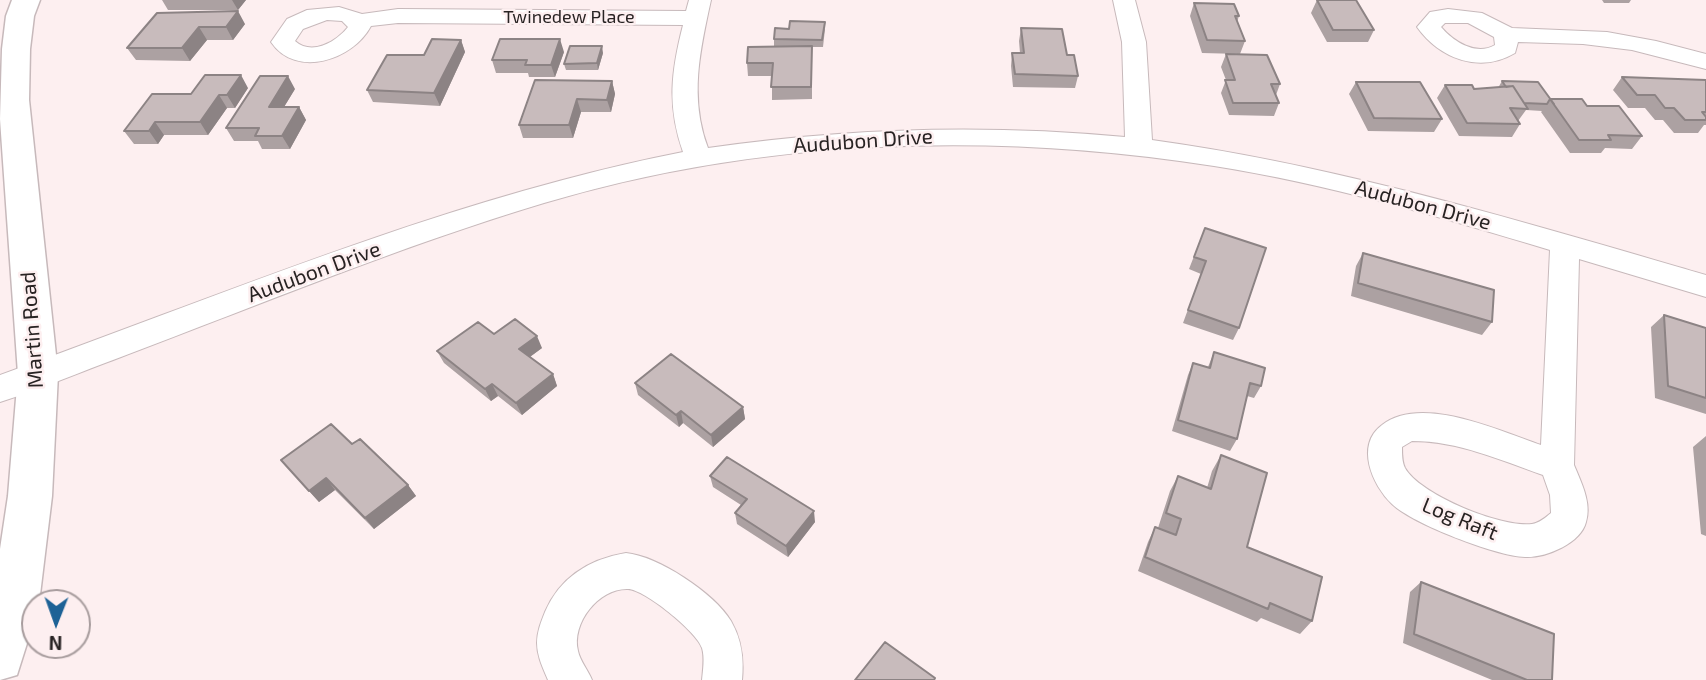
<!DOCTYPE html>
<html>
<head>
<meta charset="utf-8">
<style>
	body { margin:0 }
	#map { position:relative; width:1706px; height:680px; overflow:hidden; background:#fdeff0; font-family:"Exo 2",sans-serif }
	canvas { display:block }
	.north { position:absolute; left:21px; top:589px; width:70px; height:70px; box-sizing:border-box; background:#fdeff0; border:2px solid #a89d9e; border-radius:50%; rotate:181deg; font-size:19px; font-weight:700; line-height:28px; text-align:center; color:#282323 }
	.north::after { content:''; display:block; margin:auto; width:24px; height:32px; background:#1d6296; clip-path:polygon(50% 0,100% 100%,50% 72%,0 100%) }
</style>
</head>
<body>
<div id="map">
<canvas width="1706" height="680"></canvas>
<div class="north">N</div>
</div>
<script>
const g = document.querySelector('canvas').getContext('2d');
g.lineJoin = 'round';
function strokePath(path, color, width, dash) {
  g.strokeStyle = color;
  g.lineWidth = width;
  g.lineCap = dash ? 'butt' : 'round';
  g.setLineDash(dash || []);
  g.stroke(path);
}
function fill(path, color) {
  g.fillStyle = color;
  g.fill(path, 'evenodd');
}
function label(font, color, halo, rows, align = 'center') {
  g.font = font + ' "Exo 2",sans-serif';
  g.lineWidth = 5;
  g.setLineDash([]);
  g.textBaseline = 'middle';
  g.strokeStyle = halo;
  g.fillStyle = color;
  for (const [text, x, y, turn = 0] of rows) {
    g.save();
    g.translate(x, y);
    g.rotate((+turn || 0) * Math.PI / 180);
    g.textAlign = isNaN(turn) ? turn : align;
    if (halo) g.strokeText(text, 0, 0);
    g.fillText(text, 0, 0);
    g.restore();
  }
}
const street = new Path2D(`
	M689 0H711C700 50 689 98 708 148 847 128 985 124 1125 137L1122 42 1113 0H1135L1146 42 1152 140C1341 166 1523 222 1706 275V297L1579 259 1574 465C1581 482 1592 503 1586 522 1581 543 1546 558 1525 557 1496 556 1413 524 1392 504 1372 485 1355 445 1382 425 1421 394 1500 431 1541 445L1550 250C1440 217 1328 184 1214 166 992 131 761 138 544 203 401 246 261 304 121 357 80 372 41 389 0 402V375L63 352C267 277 469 194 683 152 667 106 671 72 683 25L398 23 371 26C353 60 296 79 271 42L287 19 307 10 339 7 362 14 398 9 686 11ZM327 20 342 21 348 27C336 42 312 56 295 41L303 29ZM1412 441C1458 441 1500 460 1543 475L1550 495 1551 513C1545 518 1539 523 1532 524 1502 528 1420 495 1405 468 1402 462 1402 455 1402 447Z
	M1448 9 1482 13 1512 28 1607 32 1656 41 1706 54V69L1632 50 1583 44 1518 42 1515 53C1480 74 1440 59 1417 27L1430 12ZM1445 23H1468L1494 37 1495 45C1476 56 1454 42 1441 27Z
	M626 553C658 556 714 593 731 621 742 640 744 659 742 680H702C703 670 705 658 702 648 697 632 644 589 628 589 599 588 571 623 578 651 580 661 588 670 592 680H548C543 668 537 656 537 643 537 632 541 622 545 612 560 577 590 559 626 553Z`);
const secondary = new Path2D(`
	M12 0H40L34 16 30 49 29 100 58 374 52 496 39 603H35V618L17 675 0 680V549L8 496 18 374 0 119 2 49 6 16Z`);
strokePath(street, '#c7b9bb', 2);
strokePath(secondary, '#c7b9bb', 3);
fill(street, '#fff');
fill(secondary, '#fff');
fill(new Path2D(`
	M162 0H246L238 10H168Z
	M1317 0 1374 30 1368 42H1327L1311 13Z
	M1602 0H1631L1629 3H1604Z
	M1194 3 1239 16 1237 22 1245 41 1240 54 1202 53 1190 16Z
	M157 13 245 24 233 40H207L190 61 136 60 127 48Z
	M1021 28 1067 55 1078 76 1075 88 1013 87 1011 66 1012 53H1020L1019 41Z
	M825 29 823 47H812V99L772 100V76H748L747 63 798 46H774V39Z
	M461 40 465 52 440 106 373 102 367 90 424 55Z
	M564 52 555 77H529L528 73H496L492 60Z
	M603 53 598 70H566L564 64Z
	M1226 54 1280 84 1276 95 1279 103 1274 116 1229 115 1221 93 1226 80 1221 67Z
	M1622 77 1706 80V125H1704L1698 133H1674L1663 120H1655L1645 108H1628L1613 90Z
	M612 81 615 94 611 112H581L573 138H523L519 125Z
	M1502 81 1550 99 1587 106 1642 136 1632 149 1605 148 1601 153H1570L1541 112 1542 111 1526 110 1518 121 1520 124 1512 137 1459 136 1437 98 1445 85 1474 89 1498 88Z
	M1356 82 1442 119 1434 132 1368 131 1349 94Z
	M248 88 235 108H227L208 135H164L158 144H134L124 131 191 94Z
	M295 89 284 107H299L306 120 290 149H262L258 141H234L226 128Z
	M1205 228 1239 328 1233 340 1183 323 1201 274 1189 269Z
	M1363 253 1492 322 1482 335 1351 296 1356 266Z
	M1664 315 1706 328V414L1655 398 1651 327Z
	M494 334 542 348 530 357 553 374 557 386 522 415 498 396 491 401 444 363 437 351Z
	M1214 352 1261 386 1254 398 1247 396 1237 439 1230 451 1172 431 1188 375 1193 363 1208 367Z
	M635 383 743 407 745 419 713 447 683 423 679 427 638 395Z
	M1706 436V536L1701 534 1693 447Z
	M352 444 408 485 416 496 374 529 335 490 319 502 291 471Z
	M1221 455 1247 547 1312 621 1300 634 1261 618 1257 622 1138 571 1148 542 1155 527 1158 528 1170 491 1178 476 1207 488 1212 471Z
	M710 476 815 522 788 557 737 524 735 513 741 505 713 487Z
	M1421 582 1552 680H1492L1403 643 1410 592Z`), '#aca1a2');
fill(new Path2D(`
	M232 0H246L238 10Z
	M238 11 245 24 233 40 226 27Z
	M199 27 207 40 190 61 182 48Z
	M560 39 564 52 555 77 551 65Z
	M461 40 465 52 440 106 434 93Z
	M602 46 603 53 598 70 597 63Z
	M241 75 248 88 235 108 227 95Z
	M288 76 295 89 276 120 269 107Z
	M612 81 615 94 611 112 607 100Z
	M219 95 227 108 208 135 200 122Z
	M577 99 581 112 573 138 569 125Z
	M299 107 306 120 290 149 282 136Z
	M155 122 164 135 158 144 149 131Z
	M537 336 542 348 524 361 519 349Z
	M553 374 557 386 522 415 516 403Z
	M492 384 498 396 491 401 485 389Z
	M743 407 745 419 713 447 711 435Z
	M681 411 683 423 679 427 676 415Z
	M326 478 335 490 319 502 309 491Z
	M408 485 416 496 374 529 365 518Z
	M814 511 815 522 788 557 786 546Z`), '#8c8384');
const building = new Path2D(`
	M1317 0H1356L1374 30H1333Z
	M1194 3 1234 4 1239 16H1235L1245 41 1207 40Z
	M238 11 226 27H199L182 48H127L157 13Z
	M790 21 825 22 822 40 774 39 775 28 789 29Z
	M1021 28 1062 29 1067 55H1074L1078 76 1015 74 1012 53H1024Z
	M432 39 461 40 434 93 367 90 387 55H424Z
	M500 39H560L551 65H525L527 60H492Z
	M570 46H602L597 63 564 64Z
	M812 46 811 87H771L773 63H747L748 47Z
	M1226 54 1267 55 1280 84H1271L1279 103H1233L1225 80H1235Z
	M205 75H241L227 95H219L200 122H155L149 131H124L152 94H191Z
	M260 76H288L269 107H299L282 136H255L259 128H226Z
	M1622 77 1706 80V112H1702L1706 117V120H1685L1674 108H1665L1655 95H1637Z
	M535 80 612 81 607 100 577 99 569 125H519Z
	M1502 81 1538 82 1554 104 1550 99 1547 104 1524 103 1513 86 1506 87Z
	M1356 82H1420L1442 119 1374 118Z
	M1445 85H1472L1474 89 1513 86 1528 109 1510 108 1520 124 1467 123Z
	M1550 99H1582L1587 106H1619L1642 136 1608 135 1611 140H1579Z
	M1205 228 1266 248 1239 328 1188 310 1206 261 1194 257Z
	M1363 253 1494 290 1492 322 1358 283Z
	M1664 315 1706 328V398L1668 386Z
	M515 319 537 336 519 349 553 374 516 403 492 384 485 389 437 351 478 322 494 334Z
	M1214 352 1265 368 1261 386 1250 383 1237 439 1178 420 1193 363 1210 368Z
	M671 354 743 407 711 435 681 411 676 415 635 383Z
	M331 424 352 444 360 439 408 485 365 518 326 478 309 491 281 460Z
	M1221 455 1267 473 1247 547 1322 577 1312 621 1270 603 1268 609 1145 557 1155 527 1176 535 1181 519 1166 513 1178 476 1211 489Z
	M727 457 814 511 786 546 735 513 747 499 710 476Z
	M1421 582 1554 634 1552 680H1527L1414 634Z
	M885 642 935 678 934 680H855Z`);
fill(building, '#c8bbbc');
strokePath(building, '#8c8384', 2);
label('18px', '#282323', '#fdeff0', [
	["Twinedew Place",569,17]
]);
label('21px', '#282323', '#fdeff0', [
	["Audubon Drive",863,141,-4],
	["Audubon Drive",1423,205,15],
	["Audubon Drive",314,272,-20],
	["Martin Road",32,330,-94],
	["Log Raft",1460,519,22]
]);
</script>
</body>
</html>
